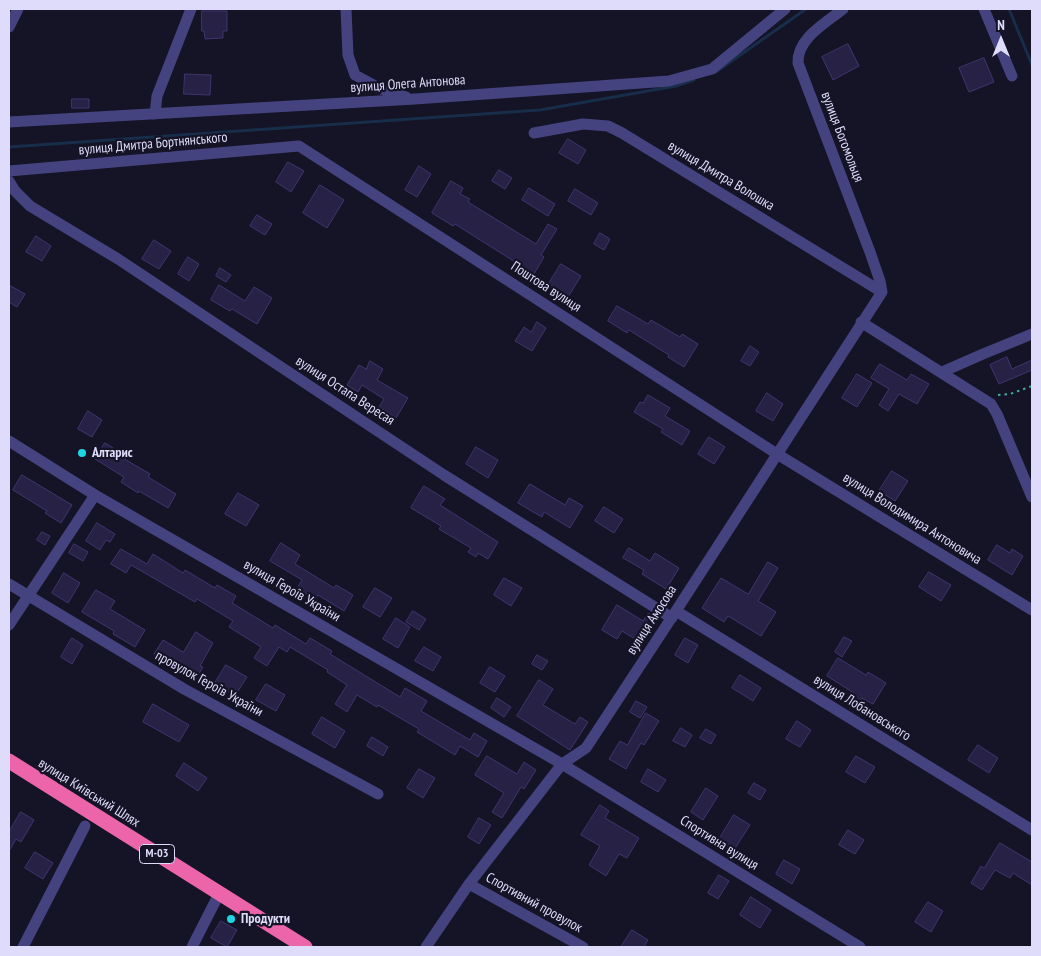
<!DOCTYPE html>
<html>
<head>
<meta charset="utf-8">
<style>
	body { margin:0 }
	#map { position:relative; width:1041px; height:956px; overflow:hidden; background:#151326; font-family:"PT Sans Narrow",sans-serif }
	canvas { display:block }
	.frame { position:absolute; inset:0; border:10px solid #dfdcfb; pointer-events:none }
	.north { position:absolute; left:976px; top:15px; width:50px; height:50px; -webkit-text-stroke:4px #151326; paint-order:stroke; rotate:0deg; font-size:14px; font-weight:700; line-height:20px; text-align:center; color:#dfdcfb }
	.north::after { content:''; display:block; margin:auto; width:18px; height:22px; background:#dfdcfb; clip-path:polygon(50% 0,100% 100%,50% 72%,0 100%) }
</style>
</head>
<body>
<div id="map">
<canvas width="1041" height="956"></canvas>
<div class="frame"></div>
<div class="north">N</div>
</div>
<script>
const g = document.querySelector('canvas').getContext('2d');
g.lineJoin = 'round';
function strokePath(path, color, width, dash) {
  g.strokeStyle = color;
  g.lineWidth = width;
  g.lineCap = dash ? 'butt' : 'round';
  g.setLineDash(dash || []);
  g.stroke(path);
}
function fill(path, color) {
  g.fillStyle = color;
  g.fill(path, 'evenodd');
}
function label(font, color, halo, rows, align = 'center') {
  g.font = font + ' "PT Sans Narrow",sans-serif';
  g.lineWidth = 4.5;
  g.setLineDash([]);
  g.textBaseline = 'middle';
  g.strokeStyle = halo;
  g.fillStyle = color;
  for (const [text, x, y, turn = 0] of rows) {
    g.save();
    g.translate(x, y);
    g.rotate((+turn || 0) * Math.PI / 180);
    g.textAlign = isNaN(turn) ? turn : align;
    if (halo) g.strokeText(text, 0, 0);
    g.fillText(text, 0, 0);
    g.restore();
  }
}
strokePath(new Path2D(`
	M1009 9 1032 65
	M716 72 806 9
	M9 147 540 110 676 86 694 80`), '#172d4a', 3);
const building = new Path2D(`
	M202 11H227V31H223V38L205 39 204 31H202Z
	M848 44 859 66 833 80 822 57Z
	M984 58 994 82 969 92 959 68Z
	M185 74 211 75 210 95 184 94Z
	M72 99H89V108H72Z
	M568 139 586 150 578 164 559 153Z
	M288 162 304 171 291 192 276 182Z
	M419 166 431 174 417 197 405 190Z
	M499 170 512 178 505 189 492 181Z
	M451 181 463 188 460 194 470 199 468 202 536 244 548 224 557 229 541 255 544 257 534 274 455 224 453 226 432 213Z
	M320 185 344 200 327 228 303 213Z
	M529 188 555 204 548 216 522 200Z
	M575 189 598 203 591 215 568 201Z
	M257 215 272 224 265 235 250 226Z
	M600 233 610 239 604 250 594 244Z
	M36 236 51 246 42 261 26 252Z
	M154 240 171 251 159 269 142 259Z
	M188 257 199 264 189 281 178 274Z
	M561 264 581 276 568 297 548 285Z
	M220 268 231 275 226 282 216 276Z
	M9 285 25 294 17 307 9 302Z
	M219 285 245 301 254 287 272 298 257 324 232 309 230 311 211 300Z
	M617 306 648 324 651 320 680 337 682 334 698 344 684 367 668 357 669 355 629 330 627 333 608 321Z
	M537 322 546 328 532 351 515 341 524 327 531 332Z
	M750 346 759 352 750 366 741 361Z
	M1007 357 1012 369 1032 360V370L999 384 990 365Z
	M370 361 383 369 377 380 408 398 396 418 379 407 384 399 362 385 358 392 347 385 359 365 366 369Z
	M880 364 907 380 911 374 929 384 917 404 899 394 888 411 879 405 889 389 871 378Z
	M857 374 872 383 857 407 842 398Z
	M767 393 783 404 773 421 756 411Z
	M648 395 670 408 665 416 690 431 682 445 661 432 663 429 634 412 640 402 643 403Z
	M88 411 102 420 92 437 78 429Z
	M709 437 725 447 714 464 698 454Z
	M105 443 123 454 121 457 150 474 148 477 176 494 168 508 139 491 138 493 121 482 124 477 95 459Z
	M476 447 498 460 488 478 466 464Z
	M892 471 908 481 895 501 879 491Z
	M22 475 72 505 61 523 45 513 47 511 13 490Z
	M530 484 565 505 569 498 583 506 570 528 544 512 542 517 518 503Z
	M424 486 445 499 440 505 498 542 488 559 478 553 476 557 468 552 471 548 439 529 441 526 411 508Z
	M238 493 259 505 246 526 225 514Z
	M604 507 623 519 614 533 595 521Z
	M97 523 115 534 110 542 106 540 100 550 86 541Z
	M42 532 50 536 45 545 37 540Z
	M281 543 300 555 295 564 334 588 336 585 353 595 344 611 318 595 315 599 297 588 302 580 270 561Z
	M74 544 88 552 83 561 69 553Z
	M997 545 1010 553 1012 549 1023 556 1012 575 988 560Z
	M629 548 650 561 655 553 679 568 666 589 642 574 644 570 623 558Z
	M121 549 147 564 153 554 183 573 185 570 215 588 217 585 236 596 232 603 273 628 275 625 306 644 310 638 332 651 330 654 400 697 405 688 427 701 421 711 470 740 474 733 487 741 478 757 460 746 455 755 417 732 419 729 378 705 377 707 357 695 347 712 335 704 347 685 327 672 328 670 290 647 287 652 279 647 267 666 254 658 261 647 229 627 233 621 197 599 195 602 131 565 126 573 111 564Z
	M768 562 778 568 758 601 776 612 761 636 728 616 724 622 702 608 721 578 748 594Z
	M929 572 951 585 941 601 919 587Z
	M64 573 80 583 68 603 52 593Z
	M504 578 522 588 511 606 494 595Z
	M375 588 392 598 380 617 363 607Z
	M96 590 115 601 110 609 145 630 135 647 113 634 114 631 82 612Z
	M617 605 643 621 648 613 657 618 642 643 622 631 617 639 602 630Z
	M413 611 426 619 419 630 406 622Z
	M396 618 410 627 398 648 383 639Z
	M196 632 213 643 200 666 203 667 194 682 177 672 179 669 154 654 163 640 183 652Z
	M844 637 852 641 842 657 835 652Z
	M72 638 83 645 72 664 61 657Z
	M685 638 698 645 688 663 675 655Z
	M424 647 441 657 433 671 415 661Z
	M537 655 548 661 542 670 532 664Z
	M838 658 866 675 868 672 886 683 873 704 862 698 859 703 851 698 854 693 827 676Z
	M226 665 247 677 235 696 215 683Z
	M490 667 505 676 495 692 480 683Z
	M740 675 761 688 753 701 732 688Z
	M539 680 553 689 543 705 575 724 580 717 588 722 570 750 517 716Z
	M266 684 285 695 276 711 256 700Z
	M497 698 511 707 504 717 491 708Z
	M636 701 647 707 640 718 630 712Z
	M153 704 189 725 179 742 143 722Z
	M646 713 659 721 644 745 641 743 626 769 609 759 620 741 627 745Z
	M322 717 345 731 335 748 312 734Z
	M797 721 811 730 800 747 786 739Z
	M681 728 692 735 685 747 673 741Z
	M706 729 716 735 711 744 700 738Z
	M372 737 388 747 383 756 367 746Z
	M978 745 998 758 989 773 968 760Z
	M487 756 517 774 524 762 536 770 524 789 521 787 502 818 492 812 504 793 475 775Z
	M856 756 875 767 865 783 846 772Z
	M184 763 207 778 198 791 176 776Z
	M419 769 435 778 423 798 407 788Z
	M648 769 666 780 658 792 641 782Z
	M754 783 766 790 760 800 748 793Z
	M706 788 718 796 703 820 691 812Z
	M600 805 609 811 605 818 639 838 627 858 619 854 606 876 589 865 600 846 581 835Z
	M21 812 34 820 21 842 16 839 9 851V832Z
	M734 815 750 825 734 850 718 841Z
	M479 818 491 825 479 844 468 837Z
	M848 830 864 840 855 854 839 845Z
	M1000 843 1032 862V885L1013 873 1010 878 995 870 982 890 971 883 981 866 984 868Z
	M35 852 53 863 43 879 25 868Z
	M784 860 800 869 792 884 776 874Z
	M719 875 729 881 718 899 708 893Z
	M751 897 771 910 760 928 740 915Z
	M928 902 943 911 931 932 915 922Z
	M221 921 237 930 227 947 211 938Z
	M632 930 648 940 644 947H621Z`);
fill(building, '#272145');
strokePath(building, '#3f366e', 1);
strokePath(new Path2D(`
	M998 395 1010 394 1032 386`), '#3faca2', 2, [2.5, 4]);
strokePath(new Path2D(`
	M346 9 348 55 355 75 381 89 406 97
	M843 9C826 23 797 38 798 63L870 252 880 281 882 292
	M984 9 1012 76
	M9 27 18 9
	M155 114 157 96 191 9
	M9 122 415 99 669 81 712 69 785 9
	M534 133 583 124 608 126 622 133 882 292
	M9 171 299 146 777 454 1032 610
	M9 181 15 191 30 206 118 259 444 475 672 618
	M861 322 991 404 997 414 1032 497
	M942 372 983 354 1032 334
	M9 441 95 495 562 764 860 947
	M9 584 184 689 378 794
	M676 611 1032 830
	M9 625 95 495
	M469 884 583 947
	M23 947 85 826
	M192 947 219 894
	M426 947 469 884 562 764 586 748 674 614 882 292`), '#44437f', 11);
strokePath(new Path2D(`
	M9 761 305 947`), '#ec65aa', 15);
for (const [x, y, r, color] of [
	[82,453,5,"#1fd5e4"],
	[231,919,5,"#1fd5e4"]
]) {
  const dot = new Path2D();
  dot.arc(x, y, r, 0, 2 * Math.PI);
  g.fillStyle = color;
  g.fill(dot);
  strokePath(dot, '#151326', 2);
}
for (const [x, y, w] of [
	[157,854,35]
]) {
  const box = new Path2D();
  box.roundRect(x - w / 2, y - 9.5, w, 19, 4);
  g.fillStyle = '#151326';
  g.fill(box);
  strokePath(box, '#dfdcfb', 1);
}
label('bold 12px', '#dfdcfb', null, [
	["М-03",157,854]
]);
label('14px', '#dfdcfb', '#151326', [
	["вулиця Олега Антонова",408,84,-4],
	["вулиця Богомольця",842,137,69],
	["вулиця Дмитра Бортнянського",153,144,-5],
	["вулиця Дмитра Волошка",721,176,31],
	["Поштова вулиця",546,287,33],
	["вулиця Остапа Вересая",345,391,33],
	["вулиця Володимира Антоновича",912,519,32],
	["вулиця Героїв України",292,591,30],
	["вулиця Амосова",652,620,-57],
	["провулок Героїв України",209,684,29],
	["вулиця Лобановського",862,708,32],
	["вулиця Київський Шлях",89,793,32],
	["Спортивна вулиця",719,843,32],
	["Спортивний провулок",534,903,29]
]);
label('bold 14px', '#dfdcfb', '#151326', [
	["Алтарис",92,453],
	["Продукти",241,919]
], 'left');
</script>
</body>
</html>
